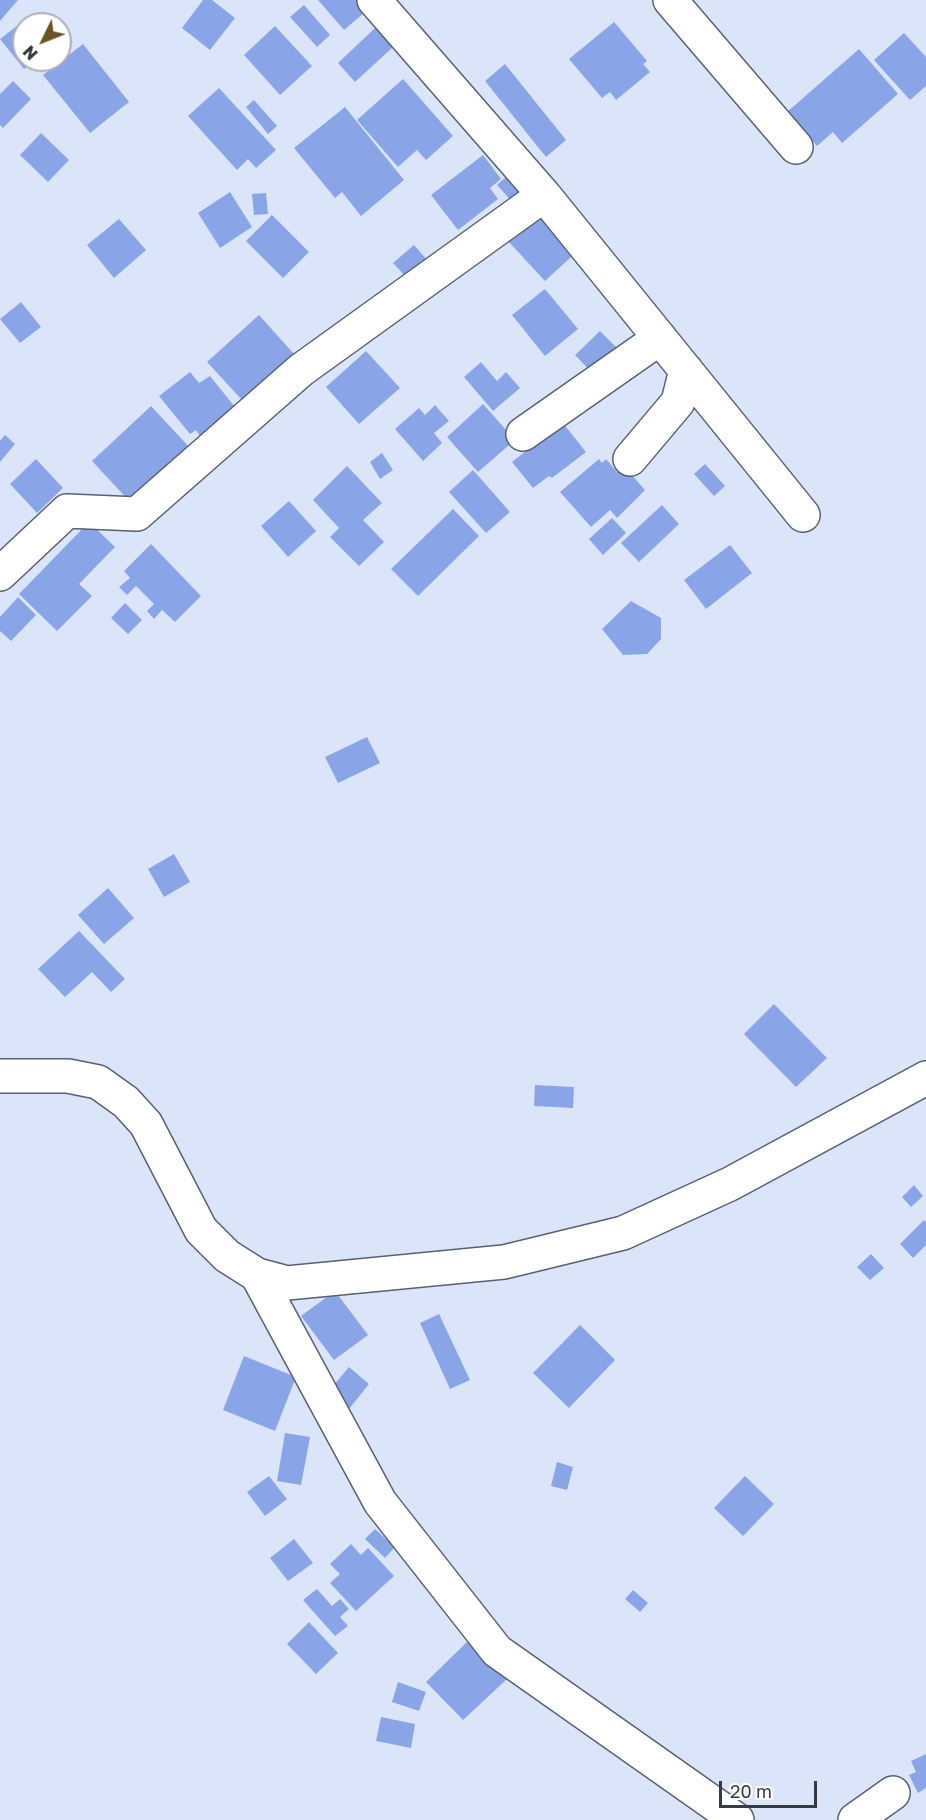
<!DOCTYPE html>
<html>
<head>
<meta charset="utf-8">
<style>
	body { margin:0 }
	#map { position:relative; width:926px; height:1820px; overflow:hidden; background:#dbe5fa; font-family:"Golos Text",sans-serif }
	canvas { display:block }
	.north { position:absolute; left:12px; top:12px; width:60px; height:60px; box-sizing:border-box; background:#fff; border:2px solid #afb0b3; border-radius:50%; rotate:227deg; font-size:16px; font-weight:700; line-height:24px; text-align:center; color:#363a42 }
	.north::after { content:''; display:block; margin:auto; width:21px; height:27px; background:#6a5323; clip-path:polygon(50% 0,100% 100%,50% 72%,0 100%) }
	.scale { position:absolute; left:719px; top:1781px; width:98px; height:27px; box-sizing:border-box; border:3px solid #363a42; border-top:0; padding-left:8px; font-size:18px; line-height:21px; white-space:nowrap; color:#363a42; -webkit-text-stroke:4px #fff; paint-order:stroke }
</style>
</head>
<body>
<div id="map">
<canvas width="926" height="1820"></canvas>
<div class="north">N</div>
<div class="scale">20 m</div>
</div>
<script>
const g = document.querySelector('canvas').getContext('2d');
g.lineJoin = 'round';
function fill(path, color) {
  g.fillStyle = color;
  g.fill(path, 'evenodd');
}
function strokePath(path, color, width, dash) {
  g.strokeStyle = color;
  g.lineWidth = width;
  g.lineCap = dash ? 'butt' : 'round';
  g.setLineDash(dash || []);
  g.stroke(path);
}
fill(new Path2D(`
	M0 0H18L0 21Z
	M203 0H212L235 18 210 50 182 28Z
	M318 0H365L371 7 344 30Z
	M304 5 330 35 317 47 290 17Z
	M22 22 24 60H37L24 69 0 39Z
	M614 22 647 61 643 64 650 72 616 100 610 92 602 98 569 59Z
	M275 26 312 66 280 95 244 55Z
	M375 28 393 47 355 82 338 63Z
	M904 33 926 57V86L910 100 874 60Z
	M83 44 129 102 90 133 43 75Z
	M859 49 898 94 842 143 833 132 817 146 787 112Z
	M505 64 566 140 546 157 485 81Z
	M403 79 453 136 426 160 417 150 398 167 357 120Z
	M13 81 31 99 3 128 0 125V94Z
	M219 88 276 150 256 168 248 159 237 170 188 116Z
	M254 100 277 126 268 134 246 107Z
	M345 107 404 180 361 216 342 192 335 198 294 148Z
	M41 133 69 160 48 182 20 155Z
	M483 155 501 179 490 188 498 199 458 230 431 195Z
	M514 170 531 189 514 204 497 185Z
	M230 192 252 227 220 248 198 213Z
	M266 193 268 214 254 215 252 194Z
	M546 205 583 246 545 281 507 240Z
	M272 215 309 252 283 278 246 241Z
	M119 219 146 250 114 278 87 245Z
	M414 245 428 261 408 279 393 263Z
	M545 289 578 329 545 356 512 315Z
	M21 302 41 327 20 343 0 319Z
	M259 315 294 354 242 400 207 362Z
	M600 331 622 353 597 378 575 355Z
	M366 351 400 388 359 424 326 387Z
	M481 362 497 381 506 372 520 388 493 411 464 377Z
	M190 372 199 383 210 376 239 412 203 441 196 430 190 434 159 396Z
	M483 404 515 440 478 472 447 437Z
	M435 405 449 421 434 433 442 443 423 461 395 429 419 408 425 415Z
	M151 406 191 449 132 504 92 461Z
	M562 422 586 452 552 478 549 476 533 488 512 462Z
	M5 435 15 444 0 462V441Z
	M382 453 393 470 380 479 370 462Z
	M36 459 63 488 37 513 10 484Z
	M599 459 602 463 606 459 617 472 624 466 645 490 617 518 610 510 591 527 560 492Z
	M705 464 725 486 714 496 694 474Z
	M347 466 382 503 363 520 384 542 359 566 330 537 339 528 313 500Z
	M473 470 510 512 486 533 449 492Z
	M289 501 316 531 288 557 261 526Z
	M662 505 679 524 639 562 621 543Z
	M453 509 479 536 418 596 391 569Z
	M612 518 626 533 603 555 589 539Z
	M89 522 115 547 79 584 92 596 57 631 19 594Z
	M151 544 201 596 175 622 162 610 154 619 147 611 154 604 136 586 127 595 119 587 130 578 124 571Z
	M730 545 752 573 706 609 684 580Z
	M18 597 36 615 11 641 0 631V617Z
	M631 601 661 618V639L647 654 623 655 602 629Z
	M125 603 142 620 128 634 111 618Z
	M367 737 380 763 338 783 325 757Z
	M174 854 190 882 164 897 148 869Z
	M108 888 134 918 104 944 78 915Z
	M79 931 125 979 111 992 92 972 65 997 38 969Z
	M774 1004 827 1058 796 1087 744 1034Z
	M535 1085 574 1087 573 1108 534 1106Z
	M914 1185 923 1196 911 1207 902 1197Z
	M924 1220 926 1222V1245L913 1258 900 1244Z
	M871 1254 884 1268 870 1280 857 1267Z
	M335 1291 368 1335 334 1360 301 1316Z
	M439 1314 470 1380 450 1389 420 1323Z
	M580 1325 615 1360 569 1408 533 1373Z
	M244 1356 296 1377 275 1431 223 1410Z
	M349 1367 369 1384 349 1409 328 1392Z
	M285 1433 310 1437 301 1485 277 1481Z
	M557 1462 573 1467 567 1490 551 1486Z
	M269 1476 287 1499 265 1516 247 1492Z
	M745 1476 774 1504 743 1536 714 1508Z
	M375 1529 395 1547 385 1558 365 1539Z
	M294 1539 313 1563 288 1581 270 1558Z
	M351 1544 361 1555 368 1548 394 1576 356 1611 330 1583 340 1574 330 1564Z
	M317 1589 332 1606 340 1599 349 1609 340 1617 348 1626 335 1636 303 1600Z
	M633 1590 648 1603 640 1612 625 1599Z
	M309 1622 338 1653 316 1674 287 1644Z
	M469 1640 507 1679 463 1720 426 1682Z
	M398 1682 426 1692 419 1711 392 1702Z
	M381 1717 415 1724 411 1748 376 1741Z
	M926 1754V1788L918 1793 909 1775 916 1772 911 1761Z`), '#8aa5e7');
const minor = new Path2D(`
	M374 0 544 195 803 515
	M670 0 796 147
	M523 434 660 338
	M630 459 678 402 686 370
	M0 574 67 511 137 514 301 370 544 195
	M0 1076H68L98 1082 126 1102 146 1124 201 1230 227 1256 257 1275 287 1283 504 1262 623 1233 730 1184 926 1078
	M257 1275 380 1502 497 1651 737 1820
	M855 1820 893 1793`);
strokePath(minor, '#586072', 36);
strokePath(minor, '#fff', 33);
</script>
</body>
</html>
